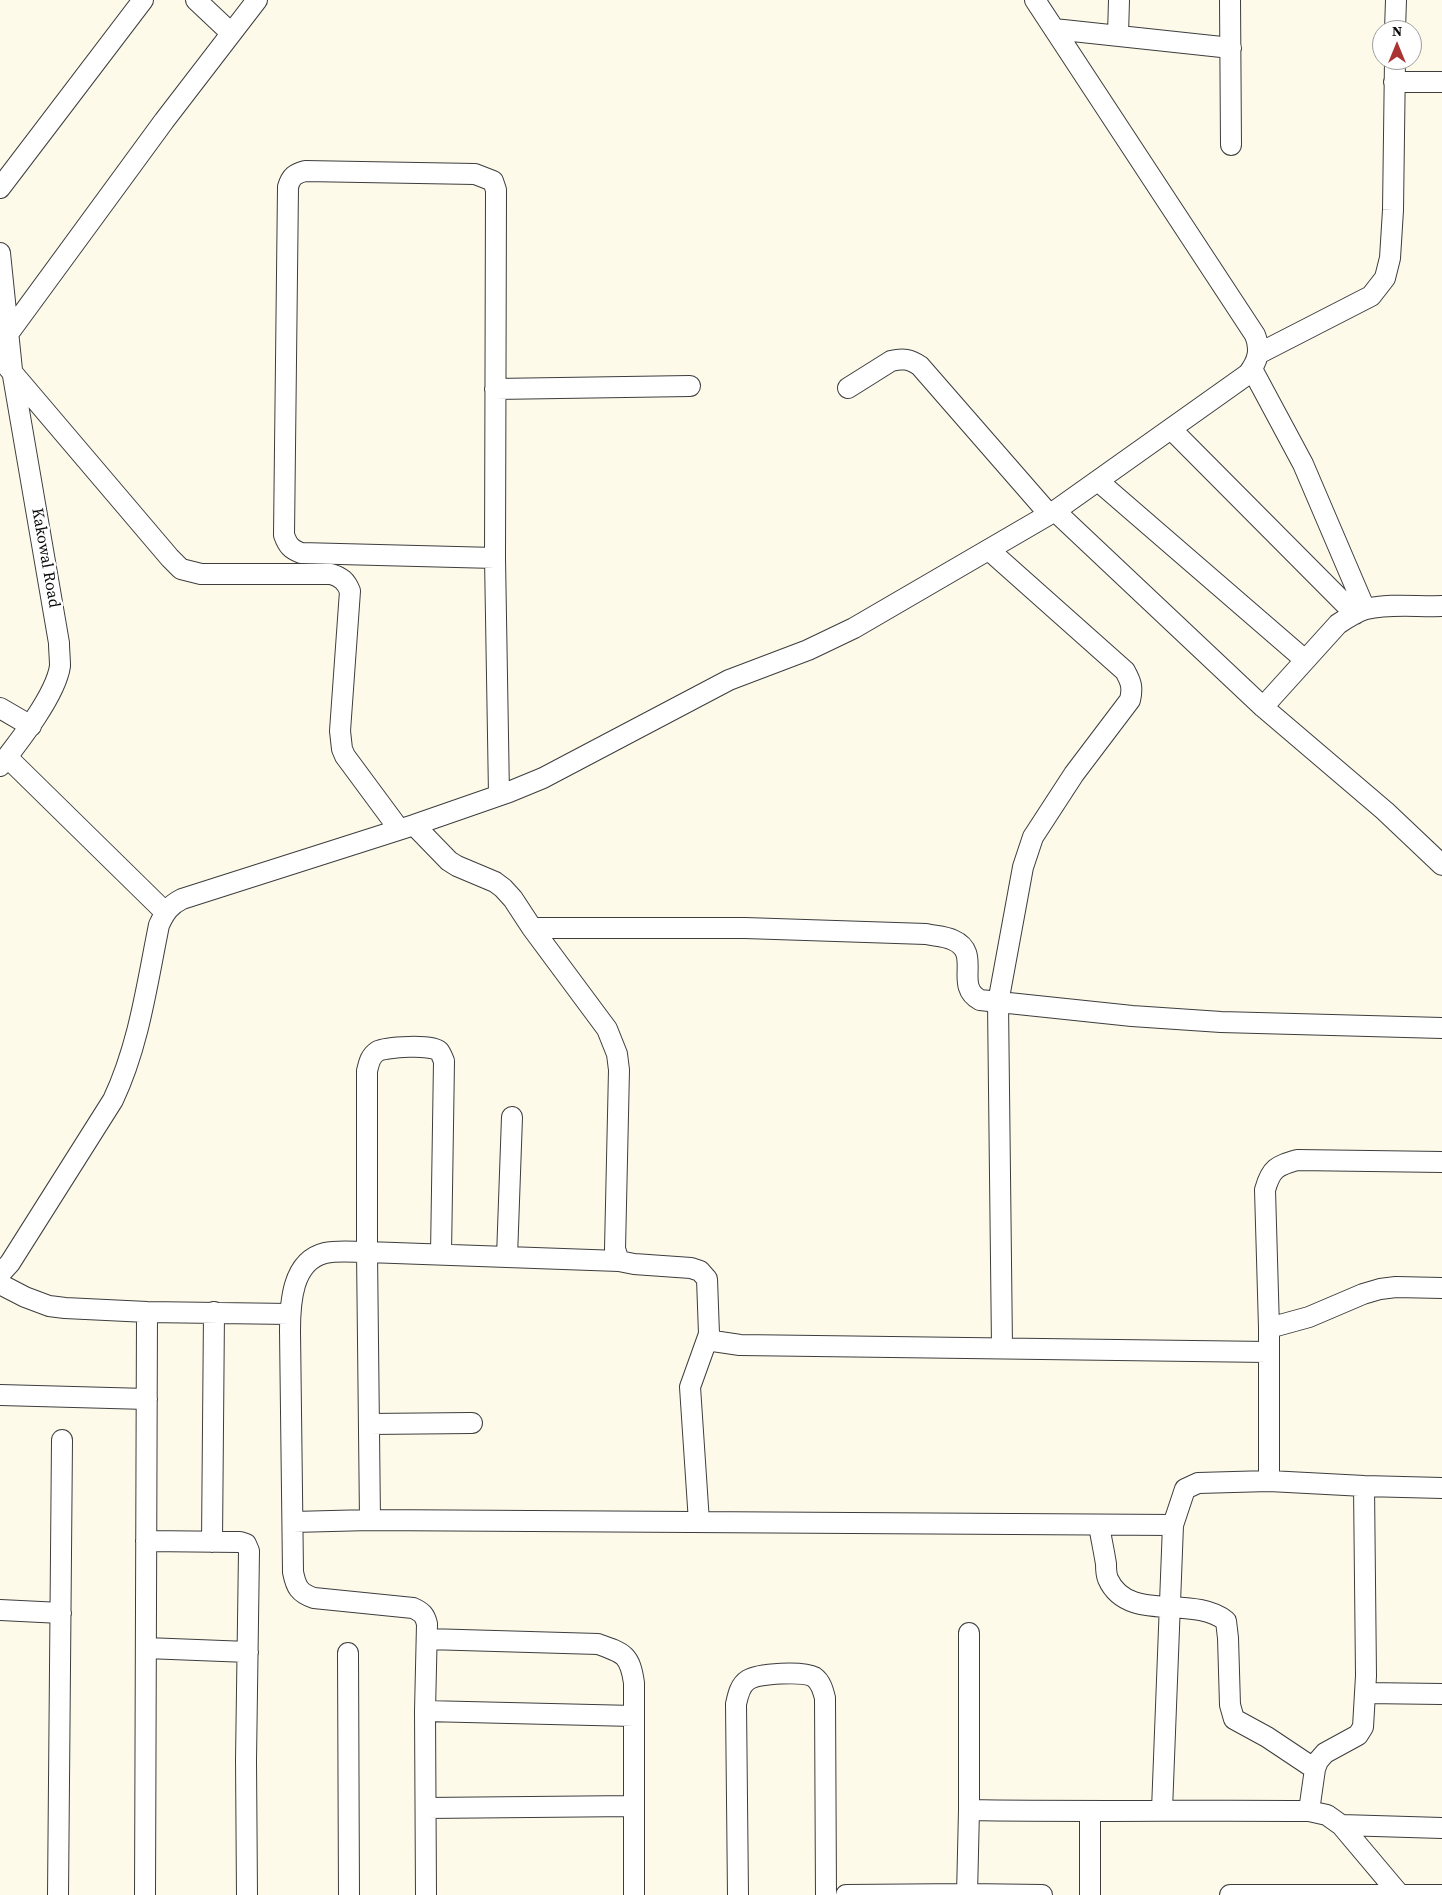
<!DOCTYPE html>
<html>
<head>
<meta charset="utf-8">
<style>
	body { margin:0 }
	#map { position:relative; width:1442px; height:1895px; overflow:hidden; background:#fdfaea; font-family:"Source Serif 4",serif }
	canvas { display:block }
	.north { position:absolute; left:1372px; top:20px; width:50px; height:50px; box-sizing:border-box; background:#fff; border:1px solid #9d9d9d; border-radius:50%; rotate:0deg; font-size:14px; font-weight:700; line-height:20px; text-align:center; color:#0a0a0a }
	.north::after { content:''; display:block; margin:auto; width:18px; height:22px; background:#a33; clip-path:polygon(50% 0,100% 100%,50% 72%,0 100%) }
</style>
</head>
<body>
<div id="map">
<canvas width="1442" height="1895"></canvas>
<div class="north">N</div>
</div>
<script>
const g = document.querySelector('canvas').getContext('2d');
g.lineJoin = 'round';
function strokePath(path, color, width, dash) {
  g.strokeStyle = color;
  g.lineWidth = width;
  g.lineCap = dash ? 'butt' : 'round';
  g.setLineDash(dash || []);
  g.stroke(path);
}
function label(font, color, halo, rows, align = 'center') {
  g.font = font + ' "Source Serif 4",serif';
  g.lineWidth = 5;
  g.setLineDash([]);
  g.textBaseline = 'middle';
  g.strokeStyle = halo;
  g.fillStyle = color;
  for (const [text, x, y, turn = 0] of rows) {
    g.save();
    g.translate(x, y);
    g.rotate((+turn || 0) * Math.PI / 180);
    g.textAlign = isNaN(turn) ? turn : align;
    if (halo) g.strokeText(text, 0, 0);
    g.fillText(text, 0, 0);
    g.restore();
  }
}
const minor = new Path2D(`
	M196 0 231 33
	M1230 0 1231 145
	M1054 29 1231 48
	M1395 30 1396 0
	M1118 35 1119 0
	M1394 82H1442
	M0 188 143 0
	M0 253 12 370 59 643C59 650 60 659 60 666 56 695 18 743 0 766
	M8 334 164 121 257 0
	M1258 354 1371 296 1385 278 1390 258 1393 210 1395 60
	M0 358 170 558 181 569 201 574H331C341 577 346 581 350 591L340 731 342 749 345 756 399 829
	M1252 369 1303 464 1365 609
	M848 388 891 361C903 358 910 359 920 366L1049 514
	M495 389 690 386
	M1171 429 1355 614
	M1098 481 1305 660
	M1055 511 1263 707 1385 811 1442 865
	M989 550 1125 671C1131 682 1133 687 1130 700L1074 774 1033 837 1023 867 998 1003 1002 1347
	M495 558 301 553C291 549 288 546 284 535L288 187C291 176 295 174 305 171L475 174 493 181 496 190 495 558 499 795
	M1263 707 1338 624C1347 618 1356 612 1366 609 1390 603 1418 607 1442 606
	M0 708 31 726
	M7 757 165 912
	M414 825 449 861 457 866 495 882 503 888 513 899 532 928 607 1029 617 1054 619 1070 615 1249 619 1261 634 1264 691 1268 700 1271 707 1279 709 1334 713 1341 740 1345 1268 1352
	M532 928H745L926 934C935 936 945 936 953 940 983 953 953 986 980 1000L1132 1016 1221 1022 1442 1028
	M507 1257 512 1117
	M0 1274 10 1263 113 1100C139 1045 147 984 159 925 165 912 170 905 182 899L414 825 509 792 543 778 729 680 808 650 854 628 1055 511 1248 374C1258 361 1261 350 1255 335L1035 0
	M0 1284 25 1297 49 1306 65 1308 147 1312 290 1314
	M1269 1328 1309 1317 1363 1294 1380 1289 1396 1287 1442 1288
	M0 1395 147 1399
	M369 1424 472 1423
	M1269 1481V1328L1265 1190C1271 1168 1277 1166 1297 1160L1442 1162
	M370 1520 367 1252V1071C369 1063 370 1056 378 1051 386 1047 432 1044 439 1051 441 1053 443 1059 444 1061L441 1254
	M293 1522 370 1520 1173 1525
	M699 1522 690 1387 709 1334
	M1099 1525C1101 1538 1104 1551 1106 1564 1106 1569 1106 1574 1108 1579 1128 1624 1193 1594 1226 1621L1228 1638 1230 1705 1234 1719 1267 1737 1315 1769
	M146 1541 240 1542 246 1544 249 1551 246 1760 247 1895
	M212 1542 214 1312
	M0 1610 61 1613
	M427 1639 598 1644C624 1653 630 1655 634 1683V1895
	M146 1648 248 1652
	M348 1653 349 1895
	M1365 1693 1442 1694
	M425 1711 634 1716
	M426 1808 634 1806
	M969 1810C1083 1812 1196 1810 1309 1811L1327 1815 1341 1825 1400 1895
	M1162 1810 1173 1525 1185 1489 1198 1483 1269 1481 1364 1486 1442 1488
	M1309 1811 1315 1769 1318 1761 1325 1753 1358 1735 1363 1727 1366 1676 1364 1486
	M1090 1812V1895
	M1341 1825 1442 1828
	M58 1895 62 1440
	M145 1895 147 1312
	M426 1895 425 1711 427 1624C425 1615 422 1612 413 1608L314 1598C299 1593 296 1587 293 1572L290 1331C290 1303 292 1261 325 1253 338 1250 354 1252 367 1252L619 1261
	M738 1895 736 1704C738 1695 740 1685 748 1680 759 1673 803 1671 814 1677 821 1682 823 1690 825 1698L826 1895
	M846 1895 967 1894 1042 1895
	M967 1895 969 1810V1633
	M1230 1895H1442`);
strokePath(minor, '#3d3d3d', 22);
strokePath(minor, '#fff', 20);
label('16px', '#0a0a0a', '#fff', [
	["Kakowal Road",45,558,80]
]);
</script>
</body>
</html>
